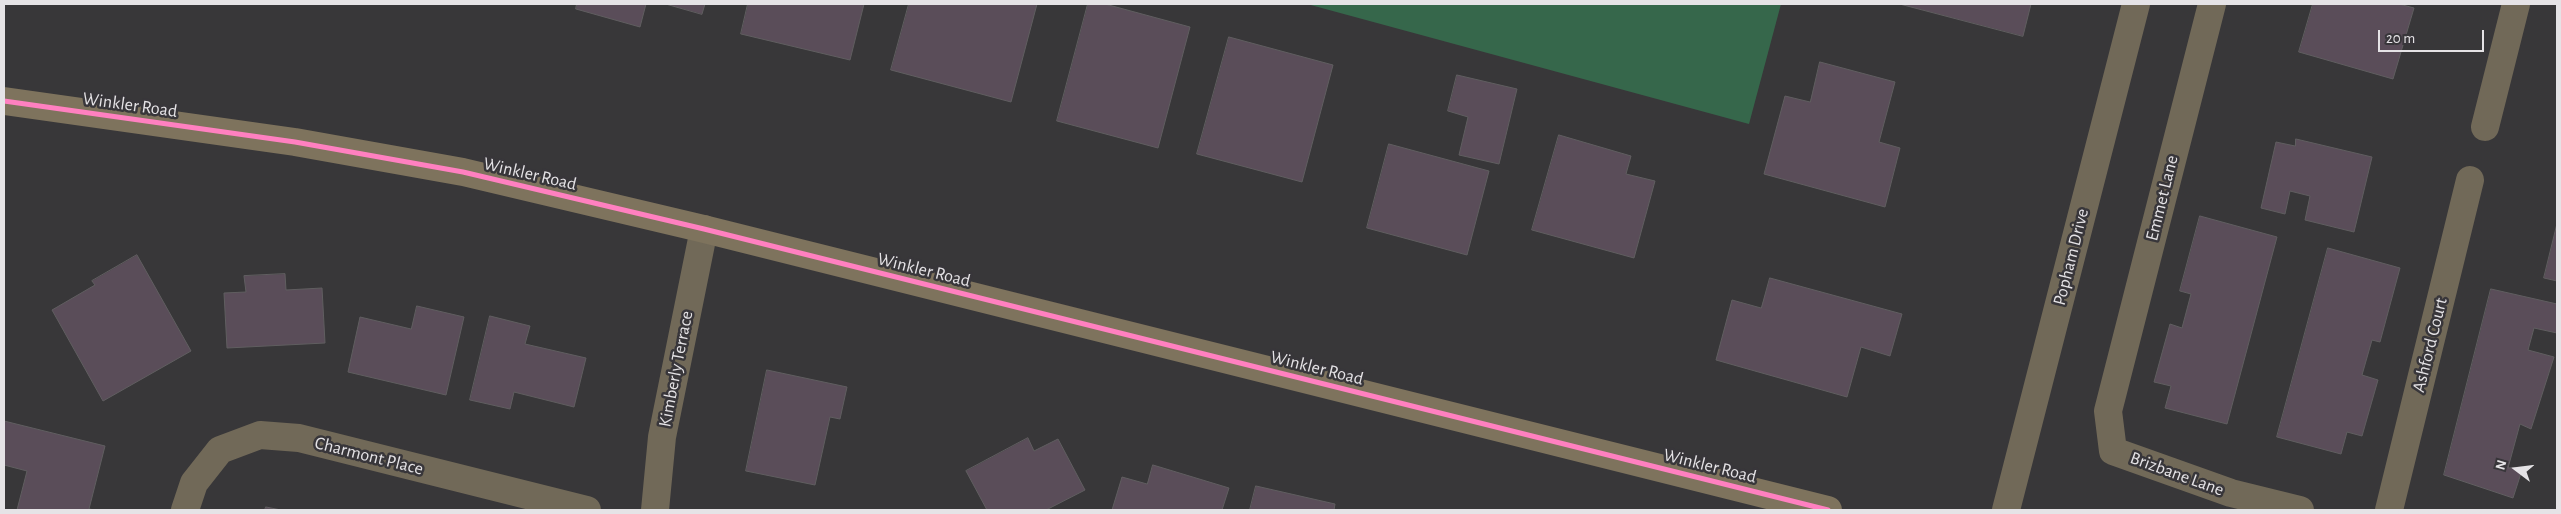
<!DOCTYPE html>
<html>
<head>
<meta charset="utf-8">
<style>
	body { margin:0 }
	#map { position:relative; width:2561px; height:514px; overflow:hidden; background:#383739; font-family:"Alegreya Sans",sans-serif }
	canvas { display:block }
	.frame { position:absolute; inset:0; border:5px solid #e5e3e6; pointer-events:none }
	.north { position:absolute; left:2491px; top:444px; width:50px; height:50px; -webkit-text-stroke:4px #38363a; paint-order:stroke; rotate:285deg; font-size:14px; font-weight:700; line-height:20px; text-align:center; color:#e5e3e6 }
	.north::after { content:''; display:block; margin:auto; width:18px; height:22px; background:#e5e3e6; clip-path:polygon(50% 0,100% 100%,50% 72%,0 100%) }
	.scale { position:absolute; left:2378px; top:30px; width:106px; height:22px; box-sizing:border-box; border:2px solid #e5e3e6; border-top:0; padding-left:6px; font-size:15px; line-height:18px; white-space:nowrap; color:#e5e3e6; -webkit-text-stroke:4px #38363a; paint-order:stroke }
</style>
</head>
<body>
<div id="map">
<canvas width="2561" height="514"></canvas>
<div class="frame"></div>
<div class="north">N</div>
<div class="scale">20 m</div>
</div>
<script>
const g = document.querySelector('canvas').getContext('2d');
g.lineJoin = 'round';
function fill(path, color) {
  g.fillStyle = color;
  g.fill(path, 'evenodd');
}
function strokePath(path, color, width, dash) {
  g.strokeStyle = color;
  g.lineWidth = width;
  g.lineCap = dash ? 'butt' : 'round';
  g.setLineDash(dash || []);
  g.stroke(path);
}
function label(font, color, halo, rows, align = 'center') {
  g.font = font + ' "Alegreya Sans",sans-serif';
  g.lineWidth = 5;
  g.setLineDash([]);
  g.textBaseline = 'middle';
  g.strokeStyle = halo;
  g.fillStyle = color;
  for (const [text, x, y, turn = 0] of rows) {
    g.save();
    g.translate(x, y);
    g.rotate((+turn || 0) * Math.PI / 180);
    g.textAlign = isNaN(turn) ? turn : align;
    if (halo) g.strokeText(text, 0, 0);
    g.fillText(text, 0, 0);
    g.restore();
  }
}
fill(new Path2D(`
	M1307 4H1781L1749 124Z`), '#36674b');
const building = new Path2D(`
	M577 4H646L640 27 576 9Z
	M666 4H705L702 14Z
	M748 4H864L850 60 741 34Z
	M909 4H1037L1011 102 891 70Z
	M1088 4H1105L1190 27 1158 148 1057 121Z
	M1900 4H2031L2023 36Z
	M2313 4H2399L2414 8 2393 79 2299 52Z
	M1229 37 1333 65 1302 182 1197 154Z
	M1820 62 1895 82 1879 142 1900 148 1885 207 1764 174 1785 96 1810 102Z
	M1457 75 1517 89 1499 164 1459 155 1468 117 1448 111Z
	M1559 135 1631 156 1626 174 1655 181 1634 258 1532 230Z
	M2296 139 2372 157 2354 232 2305 220 2310 196 2290 191 2285 214 2261 208 2276 142 2295 146Z
	M1389 144 1489 171 1467 255 1367 228Z
	M2200 216 2277 237 2227 424 2165 408 2171 386 2154 382 2170 324 2182 328 2191 294 2180 291Z
	M2557 224V281L2544 278Z
	M2328 248 2400 268 2380 342 2372 340 2362 375 2378 380 2362 436 2347 432 2341 454 2277 437Z
	M137 255 191 351 103 401 52 310 95 285 92 281Z
	M285 274 286 290 322 288 325 343 227 348 224 293 246 292 244 276Z
	M1770 278 1902 314 1890 356 1861 347 1847 397 1716 360 1732 300 1761 308Z
	M2491 289 2557 304V333L2534 328 2528 350 2554 357 2531 429 2520 424 2508 468 2523 467 2513 498 2444 475Z
	M417 306 464 317 446 395 348 372 360 317 411 329Z
	M490 316 530 326 525 344 586 358 574 407 514 392 510 409 470 400Z
	M767 370 847 387 840 419 830 417 815 485 746 471Z
	M4 421 105 446 89 509 95 510H17L27 471 4 465Z
	M1028 438 1034 451 1058 439 1085 490 1046 510H987L966 471Z
	M1153 465 1229 488 1222 510H1112L1122 477 1147 484Z
	M1256 486 1335 504 1334 510H1250Z
	M266 507 281 510H265Z`);
fill(building, '#5a4d59');
strokePath(building, '#605e60', 1);
strokePath(new Path2D(`
	M2212 4 2108 411 2113 451 2231 493 2300 510
	M2485 127 2516 4
	M185 510 194 483 220 450 260 435 299 438 587 510
	M655 510 662 437 704 229
	M2006 510 2136 4
	M2389 510 2470 180`), '#716958', 28);
strokePath(new Path2D(`
	M4 101 295 142 463 172 704 229 1828 510`), '#7e735d', 28);
strokePath(new Path2D(`
	M4 101 295 142 463 172 704 229 1828 510`), '#ff80c0', 5);
label('18px', '#e5e3e6', '#38363a', [
	["Winkler Road",130,105,8],
	["Winkler Road",530,174,13],
	["Emmet Lane",2162,198,-76],
	["Popham Drive",2071,257,-76],
	["Winkler Road",924,270,14],
	["Ashford Court",2430,345,-76],
	["Winkler Road",1317,368,14],
	["Kimberly Terrace",676,369,-79],
	["Charmont Place",369,456,14],
	["Winkler Road",1710,466,14],
	["Brizbane Lane",2177,474,20]
]);
</script>
</body>
</html>
